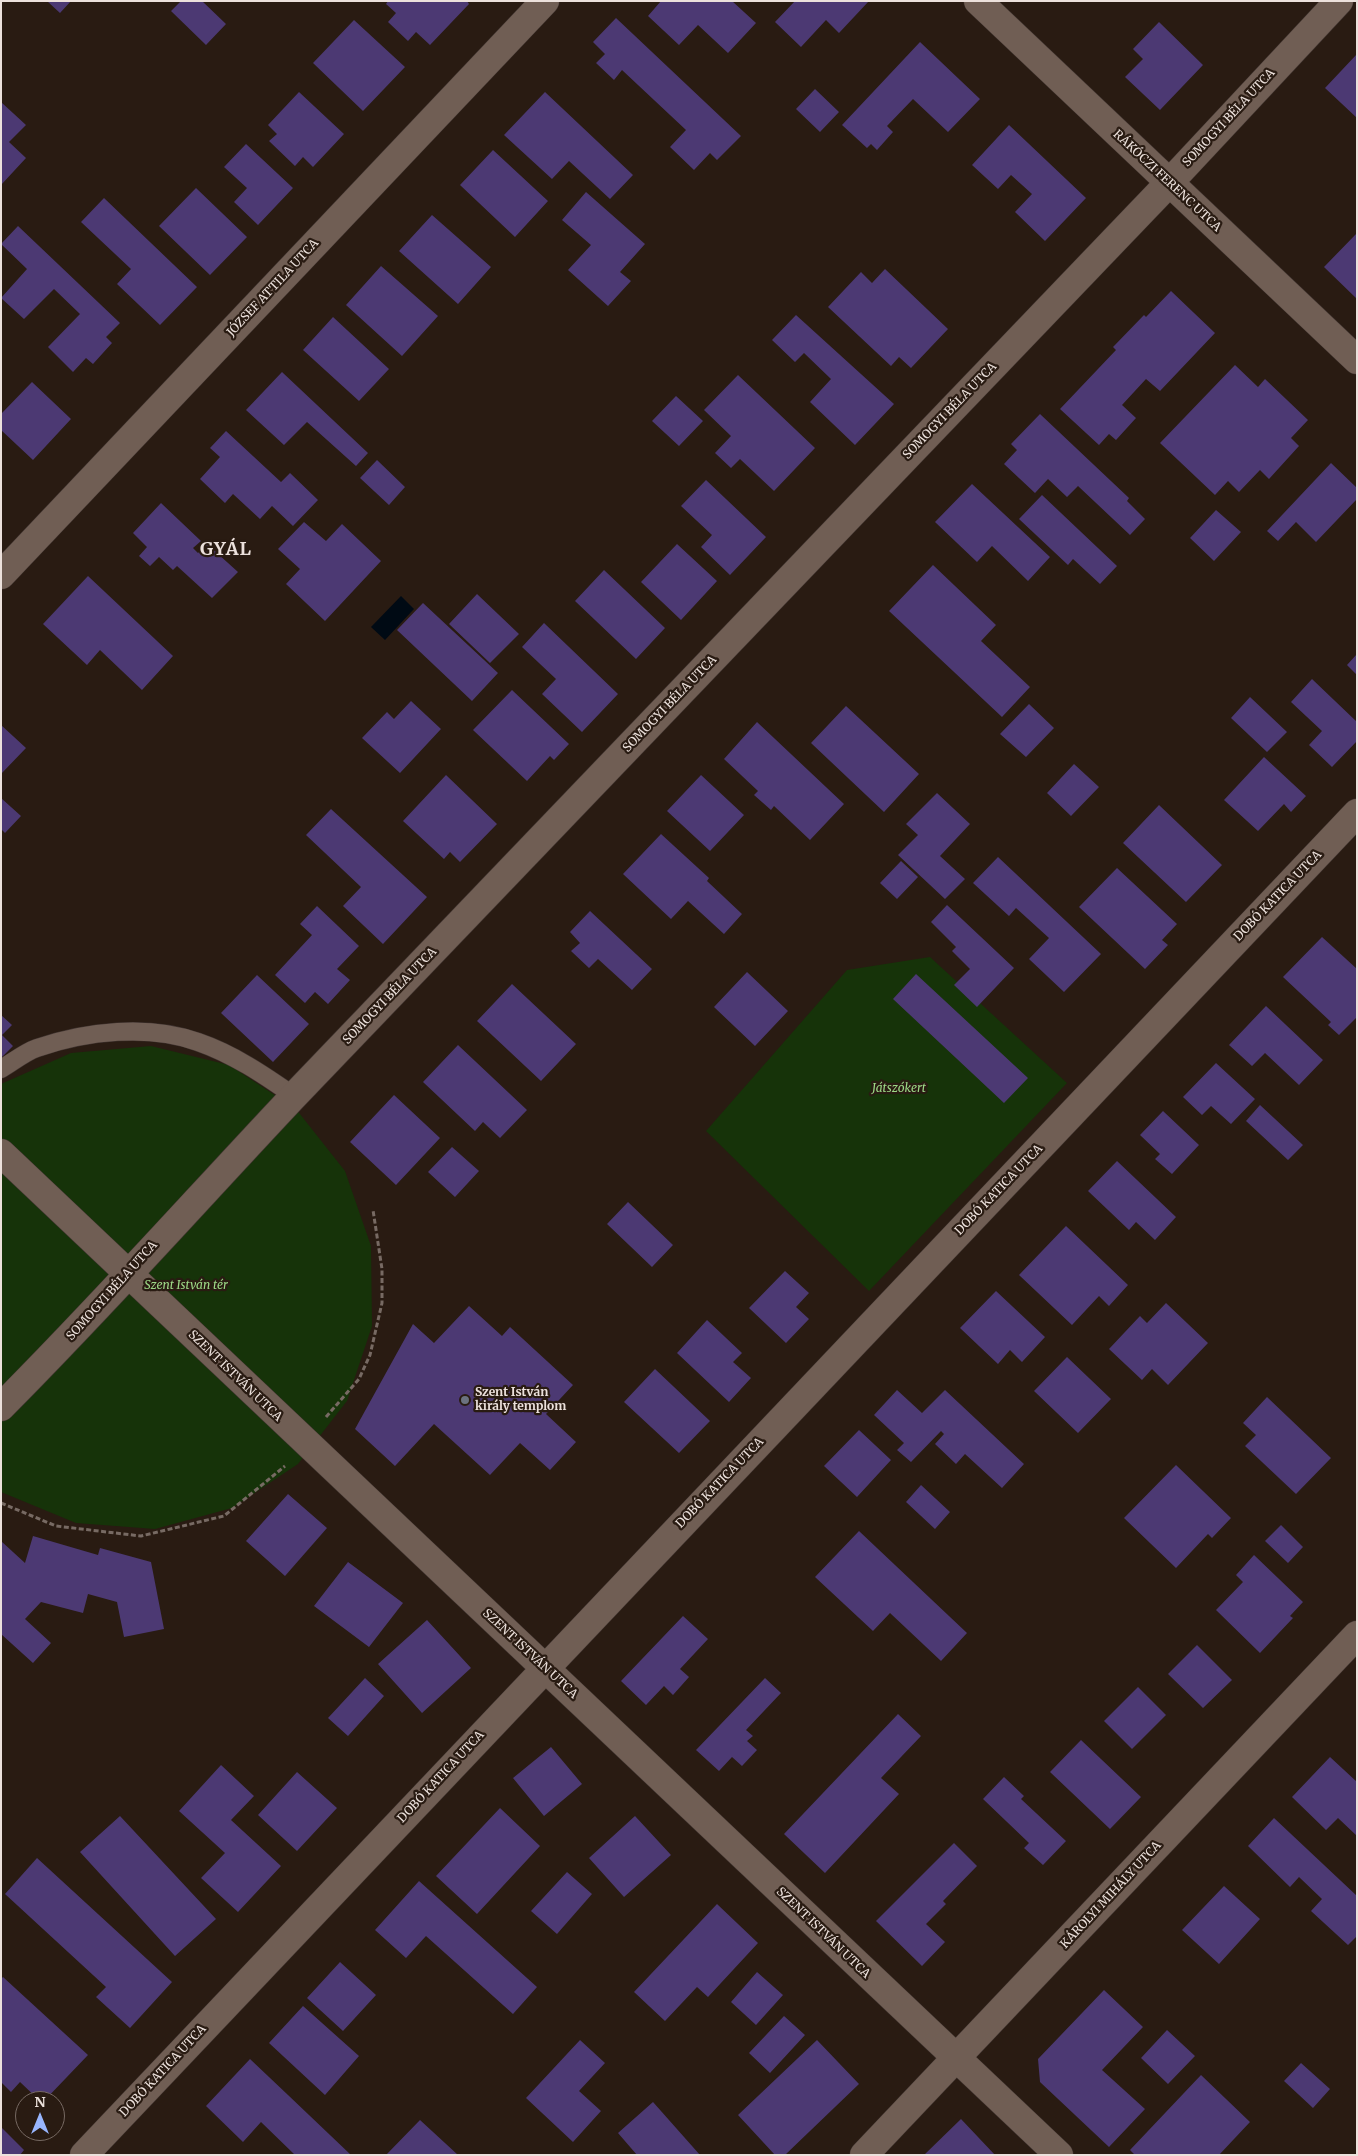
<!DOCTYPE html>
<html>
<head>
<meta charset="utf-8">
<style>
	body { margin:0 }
	#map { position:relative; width:1358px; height:2156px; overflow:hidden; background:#291b12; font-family:Merriweather,serif }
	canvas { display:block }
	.frame { position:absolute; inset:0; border:2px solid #ece1dc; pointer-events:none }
	.north { position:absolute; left:15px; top:2091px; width:50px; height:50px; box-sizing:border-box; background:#291b12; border:1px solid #776a63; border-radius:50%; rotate:0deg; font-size:14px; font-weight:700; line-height:20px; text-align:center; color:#ece1dc }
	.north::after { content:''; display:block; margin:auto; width:18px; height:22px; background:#98b5fd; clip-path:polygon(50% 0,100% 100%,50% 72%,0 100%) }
</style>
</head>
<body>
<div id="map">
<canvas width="1358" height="2156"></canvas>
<div class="frame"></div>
<div class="north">N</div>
</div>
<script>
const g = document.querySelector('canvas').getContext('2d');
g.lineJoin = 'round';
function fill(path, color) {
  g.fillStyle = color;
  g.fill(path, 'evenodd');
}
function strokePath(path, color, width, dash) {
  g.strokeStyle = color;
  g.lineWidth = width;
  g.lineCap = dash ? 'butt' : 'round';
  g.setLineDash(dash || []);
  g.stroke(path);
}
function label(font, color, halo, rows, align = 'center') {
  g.font = font + ' Merriweather,serif';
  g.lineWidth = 4.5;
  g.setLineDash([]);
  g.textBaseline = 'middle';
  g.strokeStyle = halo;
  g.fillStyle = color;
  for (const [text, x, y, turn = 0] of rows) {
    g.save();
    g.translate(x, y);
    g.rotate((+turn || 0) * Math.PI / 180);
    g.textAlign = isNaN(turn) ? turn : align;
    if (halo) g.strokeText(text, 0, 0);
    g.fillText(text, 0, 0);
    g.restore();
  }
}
fill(new Path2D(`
	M930 957 1067 1083 869 1291 706 1131 847 970Z
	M151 1046 229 1065 296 1109 345 1171 371 1246 372 1326 347 1401 298 1464 232 1508 155 1529 76 1523 1 1492V1084L71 1053Z`), '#163309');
fill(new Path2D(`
	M401 596 414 609 385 640 371 627Z`), '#000a14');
fill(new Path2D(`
	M47 1H71L60 13Z
	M181 1H202L226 24 206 45 171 11Z
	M388 1H467L469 4 430 45 416 32 408 41 388 22 396 13 386 4Z
	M661 1H732L756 23 728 53 698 25 679 45 648 16Z
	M795 1H869L839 33 826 20 801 47 775 22Z
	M616 18 741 136 717 160 710 153 694 170 670 147 686 130 622 70 614 80 596 63 605 54 593 42Z
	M354 20 405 67 363 111 313 63Z
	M1159 22 1203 65 1160 110 1125 77 1143 59 1133 49Z
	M920 42 980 99 948 132 913 99 887 126 893 132 877 150 871 144 867 148 842 125Z
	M1357 54V118L1325 88Z
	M815 89 839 112 820 132 796 109Z
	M299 92 344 134 313 167 303 157 295 166 269 141 277 134 268 125Z
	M545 92 633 175 610 199 569 161 552 179 504 135Z
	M1 102 26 125 9 142 26 158 1 185Z
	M1009 125 1086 198 1045 241 1015 212 1032 194 1011 175 998 189 972 165Z
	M246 144 293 188 258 225 234 202 247 188 224 167Z
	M493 150 548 201 515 237 460 185Z
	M196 188 247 237 210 275 159 226Z
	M586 192 645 244 620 272 631 281 608 306 568 270 591 245 562 220Z
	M104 198 197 287 160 325 117 284 131 269 81 222Z
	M432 215 491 267 458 304 399 251Z
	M18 226 120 323 106 337 112 343 93 364 86 358 73 372 48 347 80 314 54 289 24 319 1 298 27 269 1 244Z
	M1357 233V299L1324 267Z
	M381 266 438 316 402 356 346 305Z
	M885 269 948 329 911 368 899 357 891 366 828 307 861 272 872 283Z
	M1171 291 1215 333 1160 391 1146 379 1122 405 1136 418 1116 440 1109 434 1099 445 1060 409 1116 350 1113 347 1144 315 1146 317Z
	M796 315 894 404 855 445 810 402 831 379 804 353 795 362 772 340Z
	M333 317 389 369 359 401 303 350Z
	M1235 365 1258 387 1265 379 1308 420 1291 438 1299 446 1269 479 1260 470 1239 492 1228 481 1215 495 1160 443Z
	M282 372 368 453 356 466 307 422 284 445 246 410Z
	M738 375 815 448 774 491 740 459 731 468 715 453 731 436 704 410Z
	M32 382 71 419 33 460 1 430V414Z
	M676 396 703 421 679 446 652 421Z
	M1040 414 1129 498 1127 501 1145 519 1130 535 1078 486 1067 497 1048 479 1035 493 1004 464 1017 450 1011 444Z
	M226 431 281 482 290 473 318 500 293 526 272 506 260 519 233 494 225 503 200 479 220 457 210 448Z
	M377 460 405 487 389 505 360 478Z
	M1331 463 1357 488V499L1316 542 1296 522 1278 541 1267 531Z
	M706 480 766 537 730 575 701 547 712 535 681 506Z
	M972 484 1050 557 1028 581 992 546 977 562 935 522Z
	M1042 495 1117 566 1100 584 1073 559 1068 565 1019 519Z
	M161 503 201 541 193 548 198 553 207 544 238 572 212 598 177 566 173 570 159 557 150 566 139 556 147 547 133 533Z
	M1216 510 1241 532 1214 561 1190 538Z
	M304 522 326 541 342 524 381 561 325 621 286 584 300 569 278 549Z
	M677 544 717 581 681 620 641 582Z
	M933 565 996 625 981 641 1030 687 1002 717 889 611Z
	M604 570 665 628 636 659 575 601Z
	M88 576 173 656 142 690 100 650 87 665 43 624Z
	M477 594 519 634 490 663 449 624Z
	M423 603 498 673 472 701 397 630Z
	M544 623 618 694 582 732 542 694 556 679 522 647Z
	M1357 654V675L1347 665Z
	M1312 679 1357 722V741L1332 767 1309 745 1322 731 1291 702Z
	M512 690 569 744 554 760 550 756 527 781 473 730Z
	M1250 697 1287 732 1267 752 1231 718Z
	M411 701 441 729 400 773 362 738 387 712 394 719Z
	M1029 704 1054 728 1026 757 1000 734Z
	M846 706 919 774 884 812 811 743Z
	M757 722 844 804 810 840 774 806 771 810 754 795 758 791 724 759Z
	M1 725 26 748 1 774Z
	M1264 757 1306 796 1291 812 1284 804 1258 831 1224 800Z
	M1074 764 1099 787 1071 816 1047 793Z
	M446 775 497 824 460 862 450 852 444 859 403 821Z
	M701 775 744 815 710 851 667 811Z
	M937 793 970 824 940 856 965 879 945 899 898 855 918 835 906 824Z
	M1 798 21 816 5 833 1 829Z
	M1159 805 1222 865 1186 902 1123 843Z
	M331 809 427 897 383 944 343 906 361 887 306 835Z
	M661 834 709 878 707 881 742 914 724 934 688 901 671 919 623 874Z
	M998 857 1101 954 1064 992 1029 959 1049 938 1016 908 1009 916 973 883Z
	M901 861 918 877 897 899 880 883Z
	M1117 868 1177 924 1162 940 1168 945 1145 969 1079 907Z
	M947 905 1014 968 977 1007 954 985 970 969 952 951 956 947 931 922Z
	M317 906 359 946 337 969 350 980 328 1004 315 992 305 1003 275 975 312 935 300 924Z
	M590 911 652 969 632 990 598 959 589 968 571 951 580 943 570 932Z
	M1322 937 1357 969V1017L1339 1035 1328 1025 1331 1022 1283 977Z
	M747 972 788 1011 755 1046 714 1007Z
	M916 974 1028 1078 1004 1103 893 999Z
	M257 975 309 1024 273 1062 221 1013Z
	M512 984 576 1044 541 1081 477 1021Z
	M1266 1006 1323 1060 1299 1085 1265 1053 1252 1066 1229 1045Z
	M1 1015 12 1025 2 1035 13 1046 1 1058Z
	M458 1045 527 1110 500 1138 483 1122 475 1131 423 1082Z
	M1216 1063 1255 1099 1231 1124 1211 1106 1202 1115 1183 1097Z
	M394 1095 440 1138 396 1185 350 1142Z
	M1260 1105 1303 1145 1288 1160 1246 1121Z
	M1163 1111 1199 1145 1172 1174 1155 1159 1160 1154 1140 1135Z
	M452 1147 479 1171 455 1197 428 1172Z
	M1117 1161 1176 1217 1155 1240 1136 1222 1129 1230 1088 1191Z
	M628 1202 673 1245 652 1267 607 1224Z
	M1066 1226 1128 1285 1109 1306 1099 1296 1072 1325 1019 1275Z
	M785 1271 809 1293 796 1307 809 1319 786 1343 749 1308Z
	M996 1291 1045 1337 1022 1362 1010 1350 998 1364 960 1328Z
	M1166 1303 1208 1343 1168 1385 1152 1369 1142 1380 1109 1349 1140 1316 1147 1323Z
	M469 1306 502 1336 510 1327 573 1385 546 1414 576 1442 550 1470 520 1443 490 1475 434 1424 395 1466 355 1429 413 1324 434 1343Z
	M707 1320 742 1353 733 1362 751 1378 729 1402 677 1353Z
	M1067 1357 1111 1399 1078 1433 1034 1391Z
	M655 1369 710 1421 679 1453 624 1402Z
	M897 1390 922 1413 945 1390 1024 1464 1002 1488 965 1454 956 1464 935 1444 944 1434 941 1431 911 1462 897 1450 904 1443 874 1415Z
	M1267 1397 1331 1458 1296 1494 1245 1446 1256 1435 1243 1423Z
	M859 1430 891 1460 857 1497 824 1466Z
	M1176 1465 1231 1518 1212 1538 1208 1534 1176 1568 1124 1518Z
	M921 1485 950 1512 935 1529 906 1502Z
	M288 1494 327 1528 285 1576 246 1541Z
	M1281 1525 1303 1547 1288 1563 1265 1541Z
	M859 1531 967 1633 941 1661 890 1613 873 1631 815 1577Z
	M33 1536 98 1555 100 1548 151 1562 164 1629 124 1637 117 1602 88 1594 83 1613 41 1602 25 1619 51 1643 33 1663 1 1634V1541L25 1563Z
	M1254 1555 1303 1602 1290 1616 1293 1618 1260 1653 1216 1610 1243 1582 1236 1575Z
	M348 1562 403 1603 369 1647 314 1606Z
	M683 1616 708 1639 680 1669 689 1677 673 1695 664 1686 646 1705 621 1681Z
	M427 1620 471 1668 422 1713 378 1664Z
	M1197 1645 1232 1680 1203 1708 1168 1674Z
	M365 1678 384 1696 348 1736 328 1718Z
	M765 1678 781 1693 746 1730 753 1736 747 1741 757 1750 742 1766 732 1757 719 1771 696 1750Z
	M1138 1687 1166 1715 1132 1749 1104 1721Z
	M898 1714 921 1736 881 1778 899 1794 825 1873 784 1834Z
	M1081 1740 1141 1797 1110 1829 1050 1772Z
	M551 1747 582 1784 544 1816 513 1778Z
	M1330 1757 1357 1782V1836L1338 1818 1326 1830 1292 1797Z
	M221 1765 254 1796 231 1820 281 1866 238 1912 201 1878 225 1853 179 1811Z
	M297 1772 337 1808 297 1851 258 1815Z
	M1004 1777 1024 1796 1021 1799 1066 1841 1043 1865 1024 1848 1029 1843 983 1799Z
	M500 1808 540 1846 477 1914 436 1876Z
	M120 1816 216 1919 175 1956 80 1852Z
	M635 1816 671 1855 624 1897 589 1858Z
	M1274 1818 1357 1896V1936L1348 1945 1311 1911 1322 1899 1299 1877 1290 1887 1248 1846Z
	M954 1843 977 1866 943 1901 946 1904 926 1924 945 1942 922 1966 876 1921Z
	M37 1858 172 1982 130 2028 96 1997 106 1987 5 1894Z
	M567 1872 592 1894 557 1934 531 1911Z
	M419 1881 537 1987 513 2014 426 1936 406 1958 375 1930Z
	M1224 1886 1260 1919 1219 1964 1182 1930Z
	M717 1904 758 1943 708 1997 697 1987 665 2021 634 1992Z
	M340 1962 376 1995 343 2031 307 1998Z
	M757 1972 783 1995 756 2025 731 2002Z
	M3 1977 88 2055 44 2101H40L20 2082 11 2092 1 2082V1979Z
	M1104 1990 1143 2027 1102 2070 1145 2109 1109 2147 1040 2082 1038 2059Z
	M303 2006 359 2056 325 2095 269 2043Z
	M784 2016 805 2035 770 2073 749 2053Z
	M1167 2030 1195 2056 1168 2084 1141 2058Z
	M580 2040 605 2063 579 2091 601 2111 573 2142 526 2098Z
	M817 2040 859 2084 785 2155H775L738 2115Z
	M250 2059 288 2095 351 2155H295L261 2122 243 2142 206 2106Z
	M1301 2063 1330 2089 1313 2108 1284 2081Z
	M1201 2075 1250 2122 1219 2155H1135L1130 2150Z
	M653 2102 700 2155H637L618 2133Z
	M961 2119 995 2155H924Z
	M420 2120 458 2155H386Z
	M1 2127 24 2150 20 2155H1Z`), '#4c3973');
const lane = new Path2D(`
	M1 1069C13 1062 25 1052 37 1048 86 1031 149 1024 198 1042 233 1054 264 1075 294 1096`);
const street = new Path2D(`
	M978 1 1357 360
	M1 575 545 1
	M1 1153 1059 2155
	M1 1407C102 1306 196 1200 294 1096L1169 183 1339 1
	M84 2155 1357 813
	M864 2155 1357 1635`);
strokePath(lane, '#413531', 19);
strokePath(street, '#413531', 29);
strokePath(new Path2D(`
	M326 1417 359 1379 370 1355 382 1303V1269L373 1210
	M1 1503 56 1526 141 1536 224 1516 285 1466`), '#776a63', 3, [5, 2.5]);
strokePath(lane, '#705e54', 18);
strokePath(street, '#705e54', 28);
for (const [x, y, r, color] of [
	[465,1400,5,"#6b7280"]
]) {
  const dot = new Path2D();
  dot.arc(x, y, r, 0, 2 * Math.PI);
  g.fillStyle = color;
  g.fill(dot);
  strokePath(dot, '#291b12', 2);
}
label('12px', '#ece1dc', '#291b12', [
	["SOMOGYI BÉLA UTCA",1229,118,-47],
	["RÁKÓCZI FERENC UTCA",1167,181,43],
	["JÓZSEF ATTILA UTCA",273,288,-47],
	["SOMOGYI BÉLA UTCA",950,411,-46],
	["SOMOGYI BÉLA UTCA",670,704,-46],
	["DOBÓ KATICA UTCA",1278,896,-46],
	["SOMOGYI BÉLA UTCA",390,996,-46],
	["DOBÓ KATICA UTCA",999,1190,-46],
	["SOMOGYI BÉLA UTCA",112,1291,-48],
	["SZENT ISTVÁN UTCA",235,1376,44],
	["DOBÓ KATICA UTCA",720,1483,-46],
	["SZENT ISTVÁN UTCA",530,1654,43],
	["DOBÓ KATICA UTCA",441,1777,-47],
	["KÁROLYI MIHÁLY UTCA",1111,1895,-47],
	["SZENT ISTVÁN UTCA",823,1933,44],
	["DOBÓ KATICA UTCA",163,2071,-47]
]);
label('italic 12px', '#9cd886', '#291b12', [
	["Játszókert",899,1089],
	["Szent István tér",186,1286]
]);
label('bold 12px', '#ece1dc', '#291b12', [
	["Szent István",475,1393],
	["király templom",475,1407]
], 'left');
g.letterSpacing = '1px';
label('bold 18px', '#ece1dc', '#291b12', [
	["GYÁL",226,550]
]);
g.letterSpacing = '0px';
</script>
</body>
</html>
